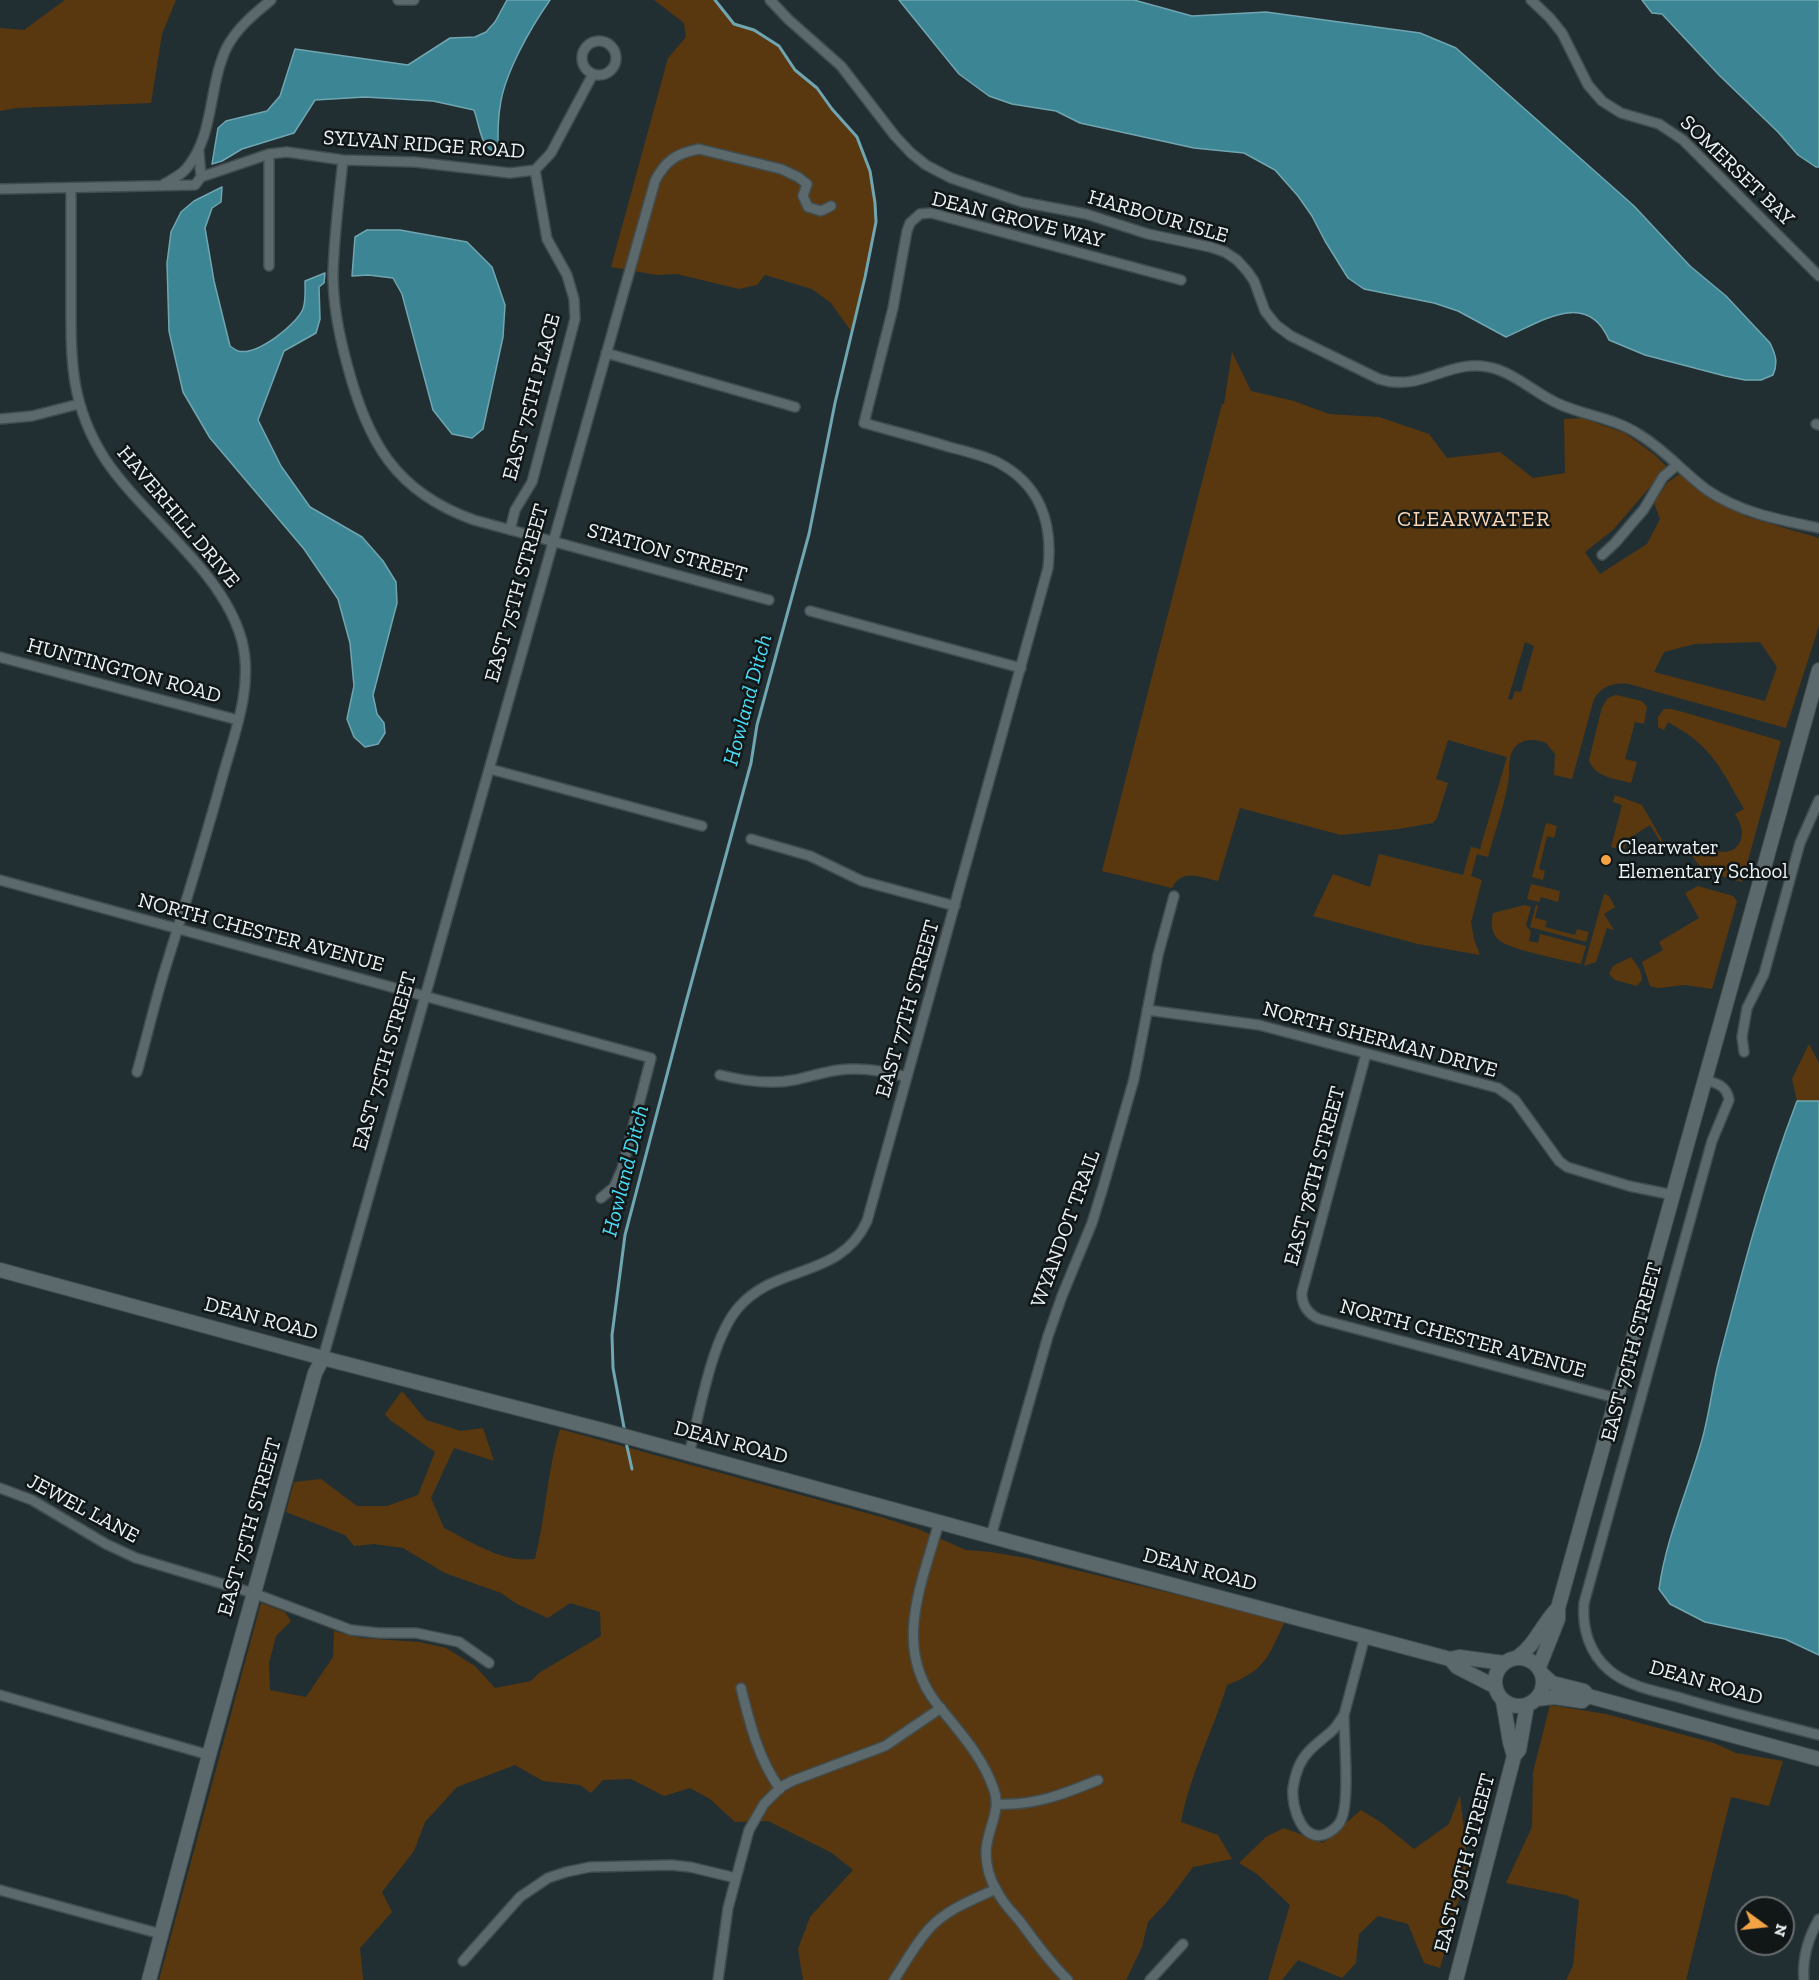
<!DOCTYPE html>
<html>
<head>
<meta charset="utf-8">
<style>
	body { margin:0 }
	#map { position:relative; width:1819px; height:1980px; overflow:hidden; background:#222f32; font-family:"Zilla Slab",serif }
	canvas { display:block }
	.north { position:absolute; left:1735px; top:1896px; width:60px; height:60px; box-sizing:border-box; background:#111617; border:2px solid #686e6f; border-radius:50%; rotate:105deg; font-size:16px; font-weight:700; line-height:24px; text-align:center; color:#eaf2f4 }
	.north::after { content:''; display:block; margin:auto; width:21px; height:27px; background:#f4a344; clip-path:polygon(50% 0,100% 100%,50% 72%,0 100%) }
</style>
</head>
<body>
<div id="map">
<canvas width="1819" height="1980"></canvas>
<div class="north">N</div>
</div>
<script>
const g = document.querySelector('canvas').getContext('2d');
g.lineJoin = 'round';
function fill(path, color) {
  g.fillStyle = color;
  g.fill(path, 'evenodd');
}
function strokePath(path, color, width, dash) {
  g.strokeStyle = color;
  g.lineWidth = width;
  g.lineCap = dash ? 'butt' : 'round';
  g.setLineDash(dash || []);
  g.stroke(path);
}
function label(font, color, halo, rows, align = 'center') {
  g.font = font + ' "Zilla Slab",serif';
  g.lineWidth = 5;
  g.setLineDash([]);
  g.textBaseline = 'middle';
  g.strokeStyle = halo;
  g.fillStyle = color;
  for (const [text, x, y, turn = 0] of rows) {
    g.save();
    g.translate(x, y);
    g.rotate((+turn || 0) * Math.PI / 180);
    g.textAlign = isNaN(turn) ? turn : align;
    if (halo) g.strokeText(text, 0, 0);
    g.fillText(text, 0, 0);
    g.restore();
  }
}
fill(new Path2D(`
	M65 0H176L162 34 151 103 16 108 0 111V28L24 30Z
	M654 0H715L734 24 754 30 779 46 795 70 817 88 832 109 857 137 870 171 876 222 851 331 831 303 812 289 765 275 757 285 739 289 677 274 657 275 611 267 668 58 686 37 684 23Z
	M1232 352 1251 391 1294 401 1329 414 1379 417 1429 434 1447 458 1500 452 1533 478 1565 473 1564 419 1582 418 1625 433 1655 455 1667 467 1613 530 1585 552 1600 574 1647 544 1660 519 1654 503 1667 483 1681 473 1704 493 1747 517 1819 538V626L1786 728 1629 684C1613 682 1602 686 1594 699L1572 779 1554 775 1555 754 1546 743C1537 739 1523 738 1515 747 1509 754 1509 765 1509 774 1508 796 1494 834 1488 857L1477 854 1471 876 1482 880 1471 922 1474 939 1480 955 1418 944 1313 916 1333 874 1370 887 1379 854 1463 875 1471 847 1480 849 1507 757 1448 740 1436 779 1448 783 1437 818 1433 823 1399 829 1341 835 1240 808 1218 881C1199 877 1182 868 1172 888L1102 871 1222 404H1224ZM1525 642 1534 646 1521 692 1515 691 1512 700 1508 699ZM1760 642 1777 667 1765 701 1654 672 1664 652 1695 644Z
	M1616 695 1642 701 1647 707 1644 724 1635 722 1625 759 1637 762 1631 783C1616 779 1594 777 1589 760L1602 707 1608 698Z
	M1664 709H1671L1683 712 1781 741 1742 882 1703 871 1688 850 1703 842C1716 857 1742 856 1742 832 1742 826 1738 819 1735 814L1744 809C1720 767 1712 746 1668 722L1664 730 1658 727V717Z
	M1615 795 1642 805 1665 845 1663 846 1650 825 1628 839 1624 850 1611 847 1622 805 1613 802Z
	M1546 823 1557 826 1554 838 1547 836 1539 869 1545 871 1543 880 1532 877Z
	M1531 884 1560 891 1558 902 1541 897 1539 902 1527 899Z
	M1698 886 1733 896 1737 901 1712 989 1685 985 1658 988 1650 986 1642 962 1663 950 1659 942 1699 918 1685 893Z
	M1604 894 1609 896 1615 907 1604 914 1614 930 1607 928 1596 962 1584 966Z
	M1525 905 1531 907 1526 925 1531 932 1529 941 1538 943 1540 934 1586 946 1581 964C1564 960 1510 950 1499 940 1491 933 1491 923 1493 913Z
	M1536 905 1538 906 1535 918 1547 921 1545 927 1575 935 1577 929 1589 932 1586 942 1530 927Z
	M1631 957 1640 970 1642 980 1637 986 1615 980 1609 974 1613 966Z
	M1809 1044 1819 1063V1101H1797L1792 1079Z
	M402 1391 426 1420 461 1431 483 1428 494 1461 454 1448 431 1498 444 1528C472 1542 502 1563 535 1559 546 1516 547 1471 560 1429L881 1517 918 1529 966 1550 991 1552 1026 1558 1285 1621C1268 1657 1266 1670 1227 1685 1213 1731 1190 1774 1181 1822L1218 1835 1232 1859 1193 1867 1167 1902 1148 1922 1142 1947 1126 1980H803L798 1949 810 1917 853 1870 832 1853 768 1821 735 1822 710 1799 690 1788 664 1796 631 1779 603 1780 591 1793 580 1785 543 1781 515 1765 457 1787 425 1822 414 1851 382 1892 392 1912 360 1948 363 1980H159L261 1603 285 1612 291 1621 276 1636 269 1663 270 1690 306 1697 333 1657 334 1631 360 1638 420 1642 446 1648 475 1666 495 1688 531 1681 539 1673 601 1636 600 1612 570 1603 548 1618 517 1604 501 1593 445 1573 403 1548 374 1544 354 1546 345 1535 286 1512 294 1482 321 1479 357 1506H387L418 1495 435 1452 390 1420 385 1414Z
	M1550 1705 1606 1714 1714 1743 1736 1753 1783 1761 1769 1806 1731 1797 1686 1980H1566L1573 1966 1579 1900 1565 1895 1506 1883 1532 1827 1533 1772Z
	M1460 1795 1468 1865 1440 1968 1424 1963 1408 1924 1378 1916 1359 1934 1356 1963 1342 1978 1298 1960 1282 1980H1268L1290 1905 1257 1874 1239 1863 1266 1837 1284 1828 1323 1843 1361 1810 1382 1823 1414 1849 1449 1824Z`), '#59380f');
const water = new Path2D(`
	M507 0H550C531 27 504 74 500 107 498 118 498 129 498 140L508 148 506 156C479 151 482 133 474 110L433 101 365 97 315 100 294 133 242 149 222 161 212 164 218 128 226 121 267 111 280 96 295 49 408 65 450 38 475 37 486 32 495 22Z
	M899 0H1134L1192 16 1266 12 1420 33 1456 48 1634 206 1690 266 1726 296 1770 343C1776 355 1778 363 1773 375L1761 380H1745L1725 376 1645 355 1609 340C1587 289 1541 322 1506 337L1458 311 1434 303 1364 289 1348 278 1325 241 1312 216 1298 196 1275 170 1244 153 1194 148 1112 130 1080 123 1056 111 1012 104 989 96 959 74Z
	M1642 0H1819V167H1816L1798 155 1778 132 1719 75 1662 14 1652 13Z
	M222 187 221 202 212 208 205 228 214 281 230 346C233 348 235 350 238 351 257 356 296 325 303 309 306 301 305 289 305 281L325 273 324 283 319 287 320 319 316 333 284 351 258 420 281 466 310 507 362 537 383 561 396 582 397 603 373 695 377 714 384 723 385 733 378 744 365 747 354 737 347 719 354 686 350 643 338 599 304 549 210 438 183 392 169 331 167 263 171 232 181 212 194 201Z
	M367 230H400L467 242 492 267 505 305 503 337 483 429 472 438 452 434 433 410 402 294 393 278 368 275 352 276 355 237Z
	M1797 1101H1819V1655L1785 1639 1705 1622 1670 1604 1659 1589C1666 1538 1688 1490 1702 1440 1709 1415 1712 1389 1718 1364 1741 1275 1764 1187 1797 1101Z`);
fill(water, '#3b8594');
strokePath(water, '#70a6b1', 1.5);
strokePath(new Path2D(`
	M625 1433 613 1368 612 1335 625 1235 685 1006 751 763 757 725 809 534 835 403 865 277 876 222 875 203 870 171 857 137 832 109 817 88 795 70 779 46 754 30 734 24 715 0
	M626 1442 632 1469`), '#70a6b1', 3);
const street = new Path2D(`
	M398 0H414
	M770 0 789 20 841 66 895 136 911 153 926 165 951 178 1022 202 1086 214 1148 234 1210 247 1225 252 1237 260 1247 271 1254 281 1265 311 1276 325 1291 336 1379 379C1425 394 1451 353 1499 370 1521 378 1538 395 1559 404 1586 416 1615 418 1640 435 1665 450 1684 473 1707 490 1741 513 1780 520 1819 528
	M1531 0 1550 18 1562 33 1588 85 1602 101 1621 113 1659 124 1683 140 1819 276
	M582 58a17 17 0 1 1 34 0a17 17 0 1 1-34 0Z
	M343 160C339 198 334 236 333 274 333 305 339 335 347 364 367 441 395 492 474 520L769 600
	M201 177 269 154 287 152 343 160 415 162 510 173 535 170 551 153 593 74
	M164 184C171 180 181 175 186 169 215 136 208 85 227 47 237 28 254 14 271 0
	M71 188C71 223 71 258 71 293 71 357 69 403 105 459 145 519 223 570 242 641 254 688 233 737 221 782 204 844 185 905 166 966 155 1001 147 1037 137 1072
	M0 189 195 185 201 177 199 152
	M269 266V154
	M606 353 795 407
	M0 419 32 416 79 404
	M1816 424 1819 425
	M510 530 515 510 532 482 575 319 574 299 567 275 547 239 535 170
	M1602 555 1615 543 1644 509 1663 477 1677 465
	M810 611 1021 668
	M0 657 238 720
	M490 769 702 826
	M751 839 810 856 862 881 955 906
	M0 880 651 1058 622 1169 614 1187 601 1198
	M1147 1010 1259 1025 1498 1088 1515 1100 1559 1161 1567 1167 1629 1186 1673 1195
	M1744 1052 1742 1037 1747 1008 1764 974 1800 843 1819 800
	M1366 1054 1302 1292C1301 1304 1308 1314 1319 1319L1616 1398
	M720 1075C744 1081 769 1085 794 1080 809 1077 823 1072 839 1070 862 1067 885 1071 907 1077
	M1705 1080C1717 1083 1727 1086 1729 1100L1712 1141 1584 1603C1582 1628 1589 1653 1609 1670 1629 1687 1656 1691 1681 1698 1727 1712 1773 1723 1819 1735
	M323 1358 655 181C665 161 677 153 699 149L781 169 798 177 807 184 803 196 808 207 821 211 831 206
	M689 1454C700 1412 711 1340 738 1308 776 1263 840 1280 867 1221L1048 568C1053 523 1040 484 997 462 982 455 965 451 949 447 921 438 892 431 864 423L893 308 907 231 910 223 920 214 931 213 1181 280
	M0 1488 32 1500 106 1544 136 1558 253 1593 351 1630 379 1633H416L459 1642 489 1663
	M939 1522C922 1584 892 1647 937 1704 959 1731 983 1757 994 1790 1002 1811 986 1831 986 1852 986 1865 990 1880 997 1891 1002 1902 1011 1911 1019 1920 1034 1940 1049 1962 1068 1980
	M991 1536 1048 1336 1062 1296 1092 1223 1104 1184 1134 1079 1158 955 1174 896
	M741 1688C750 1724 758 1758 780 1789
	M0 1695 209 1755
	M1344 1715C1344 1739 1350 1802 1341 1820 1339 1826 1333 1830 1328 1833 1303 1846 1291 1807 1293 1788 1294 1781 1296 1773 1299 1766 1306 1750 1321 1741 1333 1730 1338 1725 1340 1720 1344 1715Z
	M1344 1715 1365 1636
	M997 1804C1034 1806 1064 1794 1098 1780
	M0 1890 161 1934
	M463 1961 520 1897 548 1878 566 1872 590 1867 671 1865 690 1867 736 1878
	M718 1980 728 1908 749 1830 764 1804 781 1787 792 1781 885 1746 941 1708
	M894 1980C905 1963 915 1945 928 1930 945 1910 972 1900 996 1889
	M1150 1980 1183 1944
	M1804 1980C1802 1958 1808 1938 1819 1919`);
const secondary = new Path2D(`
	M0 1270 323 1358 606 1431 1019 1544 1450 1659 1459 1657 1504 1663
	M1518 1657C1536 1644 1543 1623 1558 1608
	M1495 1682a24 24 0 1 1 48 0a24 24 0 1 1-48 0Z
	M1450 1659 1457 1667 1494 1686
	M1539 1667 1558 1619V1608L1819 670
	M1542 1674 1552 1683 1584 1691 1588 1696 1819 1759
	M1536 1699 1554 1697 1582 1701 1588 1696
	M1503 1701 1510 1742 1514 1756
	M149 1980 209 1755 315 1373 323 1358
	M1456 1980 1514 1756 1519 1750 1527 1705`);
strokePath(street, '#414c4e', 12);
strokePath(secondary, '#414c4e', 16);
strokePath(street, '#5b696c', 9);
strokePath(secondary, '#5b696c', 14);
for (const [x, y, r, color] of [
	[1606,860,6,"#f4a344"]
]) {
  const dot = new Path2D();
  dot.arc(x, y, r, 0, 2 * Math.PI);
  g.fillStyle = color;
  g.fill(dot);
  strokePath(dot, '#111617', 2);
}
label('21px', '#eaf2f4', '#111617', [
	["SYLVAN RIDGE ROAD",424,145,4],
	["SOMERSET BAY",1737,171,44],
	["HARBOUR ISLE",1158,217,16],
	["DEAN GROVE WAY",1018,220,14],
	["EAST 75TH PLACE",532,397,-75],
	["HAVERHILL DRIVE",178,517,50],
	["STATION STREET",667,553,16],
	["EAST 75TH STREET",517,593,-74],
	["HUNTINGTON ROAD",124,671,15],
	["NORTH CHESTER AVENUE",261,933,15],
	["EAST 77TH STREET",908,1009,-74],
	["NORTH SHERMAN DRIVE",1380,1040,15],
	["EAST 75TH STREET",385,1061,-74],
	["EAST 78TH STREET",1315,1176,-75],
	["WYANDOT TRAIL",1066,1229,-70],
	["DEAN ROAD",261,1319,15],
	["NORTH CHESTER AVENUE",1463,1339,15],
	["EAST 79TH STREET",1632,1352,-75],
	["DEAN ROAD",731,1443,15],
	["JEWEL LANE",83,1509,28],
	["EAST 75TH STREET",250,1527,-74],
	["DEAN ROAD",1200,1570,15],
	["DEAN ROAD",1706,1683,16],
	["EAST 79TH STREET",1465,1863,-75]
]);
label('21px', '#eaf2f4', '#111617', [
	["Clearwater",1618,848],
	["Elementary School",1618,872]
], 'left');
g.letterSpacing = '1.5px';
label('22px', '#fad7b5', '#111617', [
	["CLEARWATER",1474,520]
]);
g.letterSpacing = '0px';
label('italic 22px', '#4bdcf7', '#111617', [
	["Howland Ditch",748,700,-75],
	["Howland Ditch",626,1171,-76]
]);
</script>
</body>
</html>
